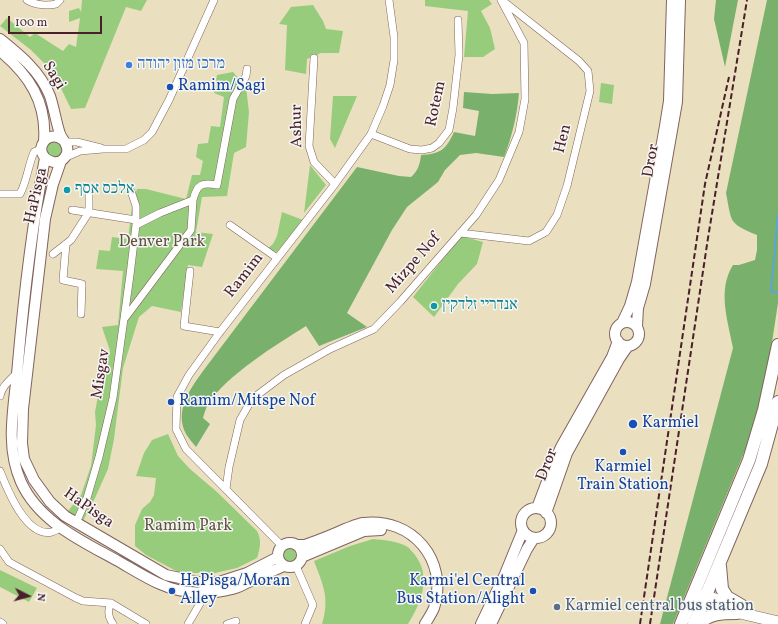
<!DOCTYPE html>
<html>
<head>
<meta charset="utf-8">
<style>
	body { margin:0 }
	#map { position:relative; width:778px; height:624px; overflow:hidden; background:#eae0bf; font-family:Vollkorn,serif }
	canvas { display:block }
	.north { position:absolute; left:8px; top:576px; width:40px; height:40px; -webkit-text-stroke:3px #f6f6f2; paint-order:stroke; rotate:96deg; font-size:11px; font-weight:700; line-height:16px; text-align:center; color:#4a1f2b }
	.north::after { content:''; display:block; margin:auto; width:14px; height:18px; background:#4a1f2b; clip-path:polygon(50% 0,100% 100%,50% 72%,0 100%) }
	.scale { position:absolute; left:8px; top:16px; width:94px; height:18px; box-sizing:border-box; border:2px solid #4a1f2b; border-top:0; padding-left:5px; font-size:12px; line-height:14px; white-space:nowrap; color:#4a1f2b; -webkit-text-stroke:3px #f6f6f2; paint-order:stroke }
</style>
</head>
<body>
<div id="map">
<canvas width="778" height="624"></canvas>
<div class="north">N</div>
<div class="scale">100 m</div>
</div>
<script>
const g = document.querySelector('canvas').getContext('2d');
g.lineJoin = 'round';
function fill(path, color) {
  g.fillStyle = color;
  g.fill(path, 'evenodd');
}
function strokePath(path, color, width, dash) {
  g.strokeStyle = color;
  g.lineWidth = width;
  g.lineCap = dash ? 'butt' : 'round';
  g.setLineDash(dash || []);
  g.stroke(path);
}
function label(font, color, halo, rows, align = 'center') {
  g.font = font + ' Vollkorn,"Frank Ruhl Libre",serif';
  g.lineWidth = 3;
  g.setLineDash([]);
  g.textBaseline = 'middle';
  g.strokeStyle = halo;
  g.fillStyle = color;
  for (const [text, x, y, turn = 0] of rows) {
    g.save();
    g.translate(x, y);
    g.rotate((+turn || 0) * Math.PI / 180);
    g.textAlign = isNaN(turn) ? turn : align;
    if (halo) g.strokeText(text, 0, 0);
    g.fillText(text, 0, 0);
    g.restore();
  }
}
fill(new Path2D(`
	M82 0H147L141 11 126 7 85 108 71 109 53 72 31 50 0 26 7 18 30 37 35 33 63 51 69 44 76 47 80 18 69 22V11L79 8 81 12Z
	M425 0H489L492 4 481 11 490 28 495 49 483 57H464L468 11 425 6Z
	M313 5 323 21 326 29 343 31 339 53H321L307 59 306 74 285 70 287 25 279 24 291 7Z
	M233 72 246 87 249 112 246 147 234 153 227 196 202 197 196 232 213 234 202 267 188 265 181 312 152 306 139 317 123 368 114 439 108 469 95 498 83 521 68 511 81 495 91 466 96 425 95 412 102 374 110 351 102 327 118 325 123 271 96 269 99 250 110 251 112 237 128 239 132 205 137 189H146L186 199 192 175H200L203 161 196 157 198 144 208 143 211 126 220 127 224 97 214 93 217 75Z
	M601 83 614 85 612 104 599 102Z
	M333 96H357L335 148 330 139Z
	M46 149a8 8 0 1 1 16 0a8 8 0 1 1-16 0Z
	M310 165 326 185 304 213Z
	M282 212 303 220 277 252 267 249 273 244 277 236Z
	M461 236 483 242 477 264 458 284 434 317 413 297Z
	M168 434 178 456 190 469 217 492 257 531C262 540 260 549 257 558L237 568 215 573H180L146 555 135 546V525L142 509 150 502 154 495 156 478 136 476 144 453 152 440Z
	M373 539C384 540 396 541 406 546 410 548 412 552 415 555 432 577 421 603 408 624H322C330 598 323 585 314 561L350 546Z
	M282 555a7 7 0 1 1 14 0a7 7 0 1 1-14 0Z
	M0 570 37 588 29 602 0 587Z`), '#97cc7d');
fill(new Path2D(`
	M716 0H738L725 67 714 19Z
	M767 0H778V303L767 375 748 443 673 624H660L733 348C728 321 717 290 733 265H739L755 260 757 250V235C728 223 732 223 726 193Z
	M464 92 492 94 519 93C517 116 512 136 504 157L476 153 460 155 445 170 438 182 407 207 392 230 347 313 367 327 319 346 306 326C276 345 228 374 208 404 206 408 204 414 203 418L210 424 196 447C193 443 189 439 186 434 174 411 190 389 203 371L357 167 399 176 411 177C418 171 420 164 421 155 440 154 446 150 454 132L475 136 479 111 463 108Z`), '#79b06c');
strokePath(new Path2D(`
	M778 214 771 291 778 293`), '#5ba7d3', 2);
const street = new Path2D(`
	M27 0C35 5 47 6 56 4L60 0
	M314 58 309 146 314 162 335 184
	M371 134 410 149 422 150 432 148 439 143 449 130 453 108 459 55 458 20
	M65 142H77L101 148
	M64 158 80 151 103 149H126L144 140 152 132 169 100 214 0
	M0 194H20C27 181 28 166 34 152L41 149
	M72 210 136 220
	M136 225 160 213 193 200C197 184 202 182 217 185L233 99 246 76 247 69
	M230 225 277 258
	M460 233 529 241 546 232 557 215 567 186 590 91 588 71 579 61 503 1
	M66 244 63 280 82 284 81 314
	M53 254 71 240 89 212V188
	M190 271 184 326 220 332
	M125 318 191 230 193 200
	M0 396C2 386 10 380 17 373
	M0 471C7 489 26 538 52 532 55 531 58 529 61 528
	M226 489 229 467 240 420 252 399 284 375 330 349 374 329 400 302 476 215 499 180 519 132 525 99 524 43 501 0
	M76 523 87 498 99 457 113 398 130 275 136 225V206L131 191
	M282 546 186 449 176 429 177 397 189 375 220 332 335 184 371 134 383 106 390 85 394 60V37L389 0
	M0 549 9 562 76 598 83 601 111 603 146 624
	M296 566 313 605 305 624
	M111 603C107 611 108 617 113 624
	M0 622 3 624
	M188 624 202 600 203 594
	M227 624 236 621`);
const secondary = new Path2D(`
	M0 39C20 55 40 71 50 96 54 108 56 122 60 134 63 141 69 145 67 153 62 168 43 163 41 149 43 137 54 133 63 140
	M0 51C29 75 47 102 44 141
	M45 158C32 226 24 294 18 363 15 403 4 444 21 482 39 522 82 541 118 561 132 569 146 578 160 584 182 594 209 595 232 589 238 588 244 584 249 582 261 576 272 571 284 566
	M61 161 53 184 45 219 23 409 22 443 24 459 34 480 50 502 65 516 166 575 203 583 219 582 247 573 278 557
	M615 334a12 12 0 1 1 24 0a12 12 0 1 1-24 0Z
	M622 323 630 306 637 282 665 126 669 101 672 0
	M637 326 638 308 645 284 677 102 680 0
	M537 508 555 460 561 447 612 357 618 341
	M521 523a15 15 0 1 1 30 0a15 15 0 1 1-30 0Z
	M546 513 567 453 619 359 628 346
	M278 555a12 12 0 1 1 24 0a12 12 0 1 1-24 0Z
	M298 545H305C319 540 332 535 345 529 351 527 357 524 363 523 412 517 449 560 434 608 432 613 428 619 425 624
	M302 557 364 531 381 530
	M481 624 505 574 523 530
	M491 624 527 549 534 538`);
const primary = new Path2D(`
	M698 596H705L736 605
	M696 599 702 604 778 622`);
const highway = new Path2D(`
	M720 566 722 589 727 597 744 607
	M681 624 749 460 764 410 778 345
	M694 624 761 464 778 402
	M699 624C709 613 722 613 737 613`);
strokePath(street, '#82635f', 8);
strokePath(secondary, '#82635f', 12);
strokePath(primary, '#82635f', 12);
strokePath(highway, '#82635f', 14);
strokePath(street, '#fff', 7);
strokePath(secondary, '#fff', 10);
strokePath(primary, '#fff', 11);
strokePath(highway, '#fff', 12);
strokePath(new Path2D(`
	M640 624 705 184 729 77
	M650 624 708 238 747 0`), '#4a1f2b', 2, [6, 3]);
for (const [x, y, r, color] of [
	[129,65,4,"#3f7fe0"],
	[170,87,4,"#1a4fb4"],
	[67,190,4,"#0f9aa8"],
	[434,306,4,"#0f9aa8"],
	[171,402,4,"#1a4fb4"],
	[633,424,5,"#1a4fb4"],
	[623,452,4,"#1a4fb4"],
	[172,591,4,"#1a4fb4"],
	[533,591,4,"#1a4fb4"],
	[557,607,4,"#5c6f8a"]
]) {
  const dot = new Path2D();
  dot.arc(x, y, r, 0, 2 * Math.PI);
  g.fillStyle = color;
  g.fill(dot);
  strokePath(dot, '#f6f6f2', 1.5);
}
label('16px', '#366cbe', '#f6f6f2', [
	["מרכז מזון יהודה",137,65]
], 'left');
label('16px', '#4a1f2b', '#f6f6f2', [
	["Sagi",53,76,59],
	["Rotem",437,104,-78],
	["Ashur",298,126,-91],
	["Hen",564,139,-76],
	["Dror",652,161,-80],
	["HaPisga",37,196,-77],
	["Mizpe Nof",414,264,-49],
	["Ramim",245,276,-52],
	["Misgav",102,374,-81],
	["Dror",548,465,-69],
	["HaPisga",88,509,35]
]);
label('16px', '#164399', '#f6f6f2', [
	["Ramim/Sagi",178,87],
	["Ramim/Mitspe Nof",179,402],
	["Karmiel",642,424],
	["Karmiel",623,468,"center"],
	["Train Station",623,486,"center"],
	["HaPisga/Moran",180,582],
	["Alley",180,600],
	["Karmi'el Central",525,582,"right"],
	["Bus Station/Alight",525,600,"right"]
], 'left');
label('16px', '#0d838f', '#f6f6f2', [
	["אלכס אסף",75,190],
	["אנדריי זלדקין",442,306]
], 'left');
label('16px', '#615344', '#f6f6f2', [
	["Denver Park",162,243],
	["Ramim Park",188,527]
]);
label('16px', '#4e5e75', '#f6f6f2', [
	["Karmiel central bus station",565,607]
], 'left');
</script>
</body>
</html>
